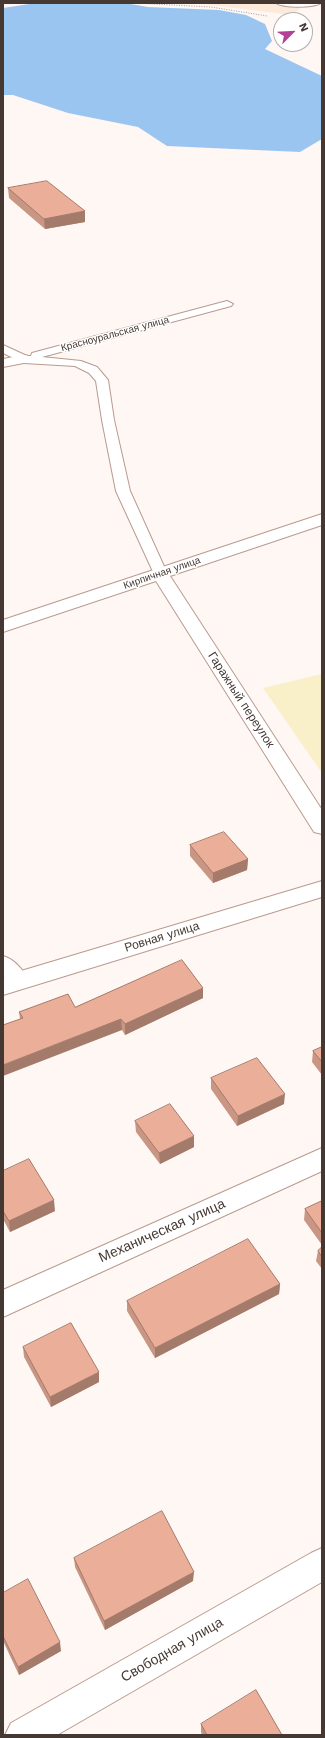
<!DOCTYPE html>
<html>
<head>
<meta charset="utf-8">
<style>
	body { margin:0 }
	#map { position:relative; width:325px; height:1738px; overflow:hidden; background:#fef7f4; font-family:"Work Sans",sans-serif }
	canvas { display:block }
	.frame { position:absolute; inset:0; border:4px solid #453833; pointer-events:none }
	.north { position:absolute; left:273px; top:12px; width:40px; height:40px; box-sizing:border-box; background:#fff; border:1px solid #b5afad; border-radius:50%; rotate:66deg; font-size:11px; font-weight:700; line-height:16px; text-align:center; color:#453833 }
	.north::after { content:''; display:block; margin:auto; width:14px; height:18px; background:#b64097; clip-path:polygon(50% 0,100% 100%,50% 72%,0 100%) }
</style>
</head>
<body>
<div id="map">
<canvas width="325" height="1738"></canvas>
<div class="frame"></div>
<div class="north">N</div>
</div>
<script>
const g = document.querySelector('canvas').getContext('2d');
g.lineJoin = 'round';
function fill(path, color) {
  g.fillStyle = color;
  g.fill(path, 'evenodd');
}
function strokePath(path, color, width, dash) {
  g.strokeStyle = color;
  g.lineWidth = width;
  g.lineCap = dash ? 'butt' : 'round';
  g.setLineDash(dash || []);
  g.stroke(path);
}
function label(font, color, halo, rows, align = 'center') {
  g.font = font + ' "Work Sans",sans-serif';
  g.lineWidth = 3;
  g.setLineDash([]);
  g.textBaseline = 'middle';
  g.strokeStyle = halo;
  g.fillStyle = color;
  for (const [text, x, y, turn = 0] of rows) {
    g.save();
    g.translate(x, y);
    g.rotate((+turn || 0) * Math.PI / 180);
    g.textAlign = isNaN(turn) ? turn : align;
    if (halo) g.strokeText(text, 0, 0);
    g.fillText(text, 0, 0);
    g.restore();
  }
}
fill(new Path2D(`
	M194 3H307L292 15Z`), '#feeadb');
fill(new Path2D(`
	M322 674V773L263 688Z`), '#f9efc9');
fill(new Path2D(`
	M36 3H125L148 7 219 10 246 15 265 24 272 41 265 49 322 76V139L300 152 167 146 138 127 68 113 13 95H3V8Z`), '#9bc5f1');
const service = new Path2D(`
	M276 3H321C314 8 283 8 276 3Z
	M227 301 233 304 231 306 42 357 81 361 97 367 108 380 114 420 130 491 167 573 165 576 160 577 155 576 116 491 102 420 96 381 89 373 75 366 24 363 3 353V345L27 356H31L32 353Z
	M3 956C14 959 23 970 29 980L26 985C14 989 10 983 3 975Z`);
const minor = new Path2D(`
	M24 355 29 356 31 359 29 362 3 367V359Z
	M322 514V525L170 576 322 810V834L314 832 156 581 3 632V620Z
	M322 881V897L3 995V977L11 974Z
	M322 1148V1171L3 1317V1290Z
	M322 1548V1582L57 1735H5L11 1723 311 1553Z`);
strokePath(service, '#ba9a8e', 2);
strokePath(minor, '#ba9a8e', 2);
strokePath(new Path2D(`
	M134 3 211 7 267 16`), '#a59c98', 1, [1, 1.5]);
fill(service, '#fff');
fill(minor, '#fff');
fill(new Path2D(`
	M8 188 85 211V222L45 229 9 198Z
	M190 845 248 859 247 870 213 883 190 856Z
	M203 998 125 1035 122 1030 20 1019 19 1012 75 1007Z
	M322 1047V1075L312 1062 313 1051Z
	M211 1078 284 1104 237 1126 211 1089Z
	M135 1121 194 1147 160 1164 136 1132Z
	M3 1171 55 1211 10 1232 3 1219Z
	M322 1201V1245L304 1220 305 1209Z
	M322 1247V1269L316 1261 318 1251Z
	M280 1284 279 1294 155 1358 127 1311V1301Z
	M23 1347 99 1382 51 1407 24 1357Z
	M74 1558 193 1581 105 1630 75 1567Z
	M3 1593 61 1651 19 1675 3 1641Z
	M201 1724 282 1735H202L201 1732Z`), '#ca9684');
fill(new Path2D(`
	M85 211V222L45 229 44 219Z
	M248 859 247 870 213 883V873Z
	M203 988V998L125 1035V1024Z
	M121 1019 122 1030 3 1076V1065Z
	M285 1094 284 1104 237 1126 238 1116Z
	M194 1136V1147L160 1164 159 1153Z
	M54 1200 55 1211 10 1232 9 1221Z
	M280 1284 279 1294 155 1358V1348Z
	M99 1372V1382L51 1407 50 1397Z
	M194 1572 193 1581 105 1630 104 1621Z
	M60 1642 61 1651 19 1675 18 1667Z`), '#a47a6b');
const building = new Path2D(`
	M47 181 85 211 44 219 8 188Z
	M224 832 248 859 213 873 190 845Z
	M182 960 203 988 125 1024 121 1019 3 1065V1025L23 1018 19 1012 68 994 75 1007Z
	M322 1047V1062L313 1051Z
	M257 1058 285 1094 238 1116 211 1078Z
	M170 1104 194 1136 159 1153 135 1121Z
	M29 1159 54 1200 9 1221 3 1211V1171Z
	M322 1201V1233L305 1209Z
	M248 1239 280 1284 155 1348 127 1301Z
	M322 1247V1257L318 1251Z
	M71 1323 99 1372 50 1397 23 1347Z
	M162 1511 194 1572 104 1621 74 1558Z
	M28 1579 60 1642 18 1667 3 1636V1593Z
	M256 1690 282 1735H207L201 1724Z`);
fill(building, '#ebaf99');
strokePath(building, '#a47a6b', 1);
label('10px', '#453833', '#fff', [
	["Красноуральская улица",115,334,-15],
	["Кирпичная улица",162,573,-19]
]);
label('12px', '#453833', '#fff', [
	["Гаражный переулок",241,700,57],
	["Ровная улица",162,937,-17]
]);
label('14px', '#453833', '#fff', [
	["Механическая улица",162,1231,-24],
	["Свободная улица",172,1650,-30]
]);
</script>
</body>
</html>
